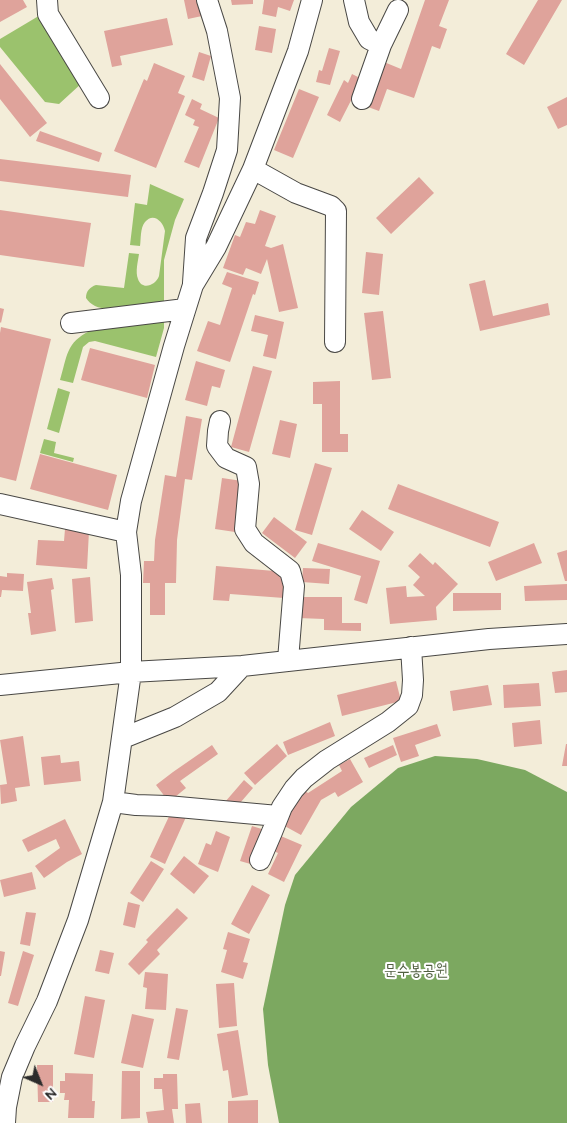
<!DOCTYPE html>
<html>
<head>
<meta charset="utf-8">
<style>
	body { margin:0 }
	#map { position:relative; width:567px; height:1123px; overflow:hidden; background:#f3edd9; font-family:"Architects Daughter",sans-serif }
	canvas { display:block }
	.north { position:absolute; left:15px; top:1058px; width:50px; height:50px; -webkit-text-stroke:4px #fff; paint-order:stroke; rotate:136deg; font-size:14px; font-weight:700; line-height:20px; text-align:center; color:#2b2b2b }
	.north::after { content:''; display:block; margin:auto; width:18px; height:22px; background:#2b2b2b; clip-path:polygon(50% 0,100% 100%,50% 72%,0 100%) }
</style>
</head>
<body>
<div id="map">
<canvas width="567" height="1123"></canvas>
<div class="north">N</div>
</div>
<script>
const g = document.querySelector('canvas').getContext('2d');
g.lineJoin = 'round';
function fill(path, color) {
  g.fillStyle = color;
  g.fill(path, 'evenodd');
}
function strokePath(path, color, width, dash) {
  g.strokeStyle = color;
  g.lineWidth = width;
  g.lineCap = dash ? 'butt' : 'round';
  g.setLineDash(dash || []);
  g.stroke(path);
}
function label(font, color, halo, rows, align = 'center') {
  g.font = font + ' "Architects Daughter","Poor Story",sans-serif';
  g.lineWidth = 4;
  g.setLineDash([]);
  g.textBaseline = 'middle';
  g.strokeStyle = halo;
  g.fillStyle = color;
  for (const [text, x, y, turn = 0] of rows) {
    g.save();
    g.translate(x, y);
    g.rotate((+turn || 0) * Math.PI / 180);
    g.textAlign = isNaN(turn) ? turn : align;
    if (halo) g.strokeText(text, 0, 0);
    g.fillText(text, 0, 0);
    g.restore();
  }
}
fill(new Path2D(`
	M42 14 82 83 59 104 45 102 0 47V39Z
	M150 184 184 199 175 220 164 260V301C146 303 110 313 95 306 91 304 88 301 86 298 86 291 90 287 96 285L124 288 129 253 139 254C138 261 135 272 138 279 142 291 156 285 159 276L165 231C163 221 153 212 145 222 140 228 141 239 140 246L130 245 135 203 147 205Z
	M164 318V328L156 357 95 341 89 342 83 347 73 383 60 380C67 357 66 342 90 331Z
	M58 388 70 392 59 433 47 429Z
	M44 439 56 442 54 453 74 458 73 462 40 453Z`), '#9bc26d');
fill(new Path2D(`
	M435 756 477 759 525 770 567 792V1123H279L268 1065 263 1009 285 905 295 875 351 807 398 768Z`), '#7ca860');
fill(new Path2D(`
	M0 0H23L27 7 0 22Z
	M184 0H198L202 16 188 19Z
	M231 0H253V4L232 5Z
	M264 0H294L290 11 278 7 276 17 262 14Z
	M425 0H449L439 26 447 29 440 49 432 46 414 98 387 89 379 111 368 107 384 62 401 69Z
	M538 0H562L524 65 506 54Z
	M167 18 173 45 120 56 122 65 112 67 104 31Z
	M259 26 276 29 272 53 255 50Z
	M329 48 340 51 330 85 316 82 319 70 322 71Z
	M199 52 211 56 204 81 192 77Z
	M154 63 185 76 178 93 185 96 156 168 114 151 144 79 147 81Z
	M0 64 47 123 30 137 0 99Z
	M352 74 362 79 340 122 327 115 344 80 348 83Z
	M299 89 319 97 293 158 274 150Z
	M567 97V125L558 129 547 107Z
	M192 99 202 104 200 109 219 118 199 168 184 162 199 127 193 125 195 120 185 115Z
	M40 131 102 153 99 162 36 141Z
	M0 159 131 175 128 197 0 181Z
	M419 177 434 193 391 234 376 218Z
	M0 210 91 223 84 267 0 255Z
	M260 210 276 216 265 246 271 248 283 244 298 308 279 312 267 259 261 274 246 268 243 275 223 268 235 235 240 237 246 222 255 224Z
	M366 252 383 254 379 295 362 293Z
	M227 272 259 282 255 295 253 294 230 362 197 351 208 321 220 325 232 288 222 284Z
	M485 280 493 316 548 303 550 315 480 331 469 284Z
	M0 308 4 309 1 323 0 322Z
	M383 311 391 378 372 380 364 313Z
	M255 315 284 322 276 359 263 356 268 335 251 331Z
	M1 327 51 339 16 481 0 477V333Z
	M90 348 155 365 147 398 81 380Z
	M196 361 225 370 220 388 212 386 207 406 185 400Z
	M253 366 272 371 249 452 231 447Z
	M340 381V434H348V452H322V404H313V382Z
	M186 416 202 419 192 480 185 479 177 540 176 583H165V615H150V583H143L144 561H154L155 540 165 475 176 477Z
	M280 420 297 424 290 458 272 454Z
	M40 454 117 475 108 510 30 489Z
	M315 463 332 468 312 535 295 530Z
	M222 478 242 481 235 532 215 529Z
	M398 484 499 522 490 547 388 509Z
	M362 510 394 532 381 551 349 529Z
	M274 517 307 542 295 558 262 533Z
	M65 529 89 531 87 569 36 565 38 540 64 541Z
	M318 543 380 561 367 604 354 600 361 576 312 561Z
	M534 543 542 563 496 581 488 562Z
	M567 550V581H565L557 553Z
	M420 553 433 565 435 562 458 584 436 607 437 620 390 624 386 588 406 586 407 597 425 596 413 585 420 577 408 566Z
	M216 566 286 572 284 598 230 594 229 601 213 600Z
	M303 568 330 569 329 584 302 582Z
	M7 573 24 574 23 591 2 590 1 597H0V576L7 577Z
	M90 577 93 621 75 623 72 579Z
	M52 578 54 589 51 590 56 631 31 635 28 613H31L27 582Z
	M567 584V600L525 601 524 586Z
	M453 593H501V610L453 611Z
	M298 597H342V623H361V631L324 630V619L298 618Z
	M567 670V692L555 693 552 672Z
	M396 681 401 701 342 716 337 695Z
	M539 683 541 706 504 708 503 685Z
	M488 685 492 705 453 711 450 691Z
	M540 720 542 744 514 747 512 723Z
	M330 722 335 736 288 755 283 742Z
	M437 724 441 736 415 745 419 756 401 762 393 738Z
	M23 736 30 786 15 788 17 801 1 804 0 785 7 784 0 740Z
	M277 744 287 756 255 785 244 773Z
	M566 744H567V766H562Z
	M212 745 218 754 180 781 186 788 169 802 156 785 173 772Z
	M393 745 397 755 369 768 364 758Z
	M60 755 61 763 79 761 81 781 44 785 41 757Z
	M350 759 363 782 338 797 335 792 321 800 301 835 281 824 302 789 308 793 342 771 339 765Z
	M244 780 253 788 234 810 225 802Z
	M172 810 186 817 165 864 150 857Z
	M65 819 82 854 67 862 44 878 35 866 60 848 56 839 28 852 22 840Z
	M252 826 265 830 254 865 240 861Z
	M216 831 230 837 218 872 198 864 206 843 211 845Z
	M276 834 302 845 284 882 268 874 278 853 269 849Z
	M184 856 209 876 194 894 170 874Z
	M151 861 164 869 143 902 130 893Z
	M32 872 36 889 4 897 0 880Z
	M252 885 270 895 249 934 231 924Z
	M128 902 140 905 135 928 123 925Z
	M177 908 188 918 157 950 160 954 139 975 128 964 148 942 146 940Z
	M26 912 36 913 30 946 20 944Z
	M228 932 250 939 243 962 248 963 243 979 221 972 227 950 223 949Z
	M100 950 114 953 109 974 95 971Z
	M0 951 5 952 1 976H0Z
	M23 951 34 955 18 1006 8 1003Z
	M145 972 168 974 166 1010 145 1009 147 988 143 987Z
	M234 983 237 1026 219 1028 216 984Z
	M85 996 105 1000 94 1058 74 1054Z
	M176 1008 188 1010 179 1060 167 1058Z
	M132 1014 154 1019 143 1068 121 1063Z
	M238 1030 248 1095 232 1098 228 1070 223 1071 217 1034Z
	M37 1065H53V1102H38Z
	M122 1071H140V1118L121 1119Z
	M65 1073 93 1074 92 1101H95L94 1118H68L69 1100H64L65 1093H60V1081H65Z
	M163 1074H177L178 1109H172L174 1123H148L146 1112 164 1110 162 1089H154V1078H163Z
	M258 1100V1123H228V1101Z
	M200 1103 202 1123H186L185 1104Z`), '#dfa39b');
const minor = new Path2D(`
	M47 0 48 14 99 98
	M354 0 359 22 369 39 381 45
	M362 99 381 45 398 10
	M253 169 296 193 331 206 336 211 335 342
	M193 283 196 238 213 193 227 150 230 98 217 31 207 0
	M71 323 185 309
	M220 421 218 431 217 446 226 458 246 467 249 484 245 529 254 543 290 571 294 586 288 660
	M0 504 126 532
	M0 685 131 672 242 666 489 639 567 634
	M123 738 175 717 218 692 242 666
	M113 802 136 805 167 806 278 816
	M260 860 272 832 282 807 294 789 304 778 327 760 388 722 408 706 412 695 413 680 411 647
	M5 1123 6 1107 12 1077 25 1046 47 1001 78 920 113 802 131 672V575L126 532 131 501 174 346 193 285 216 247 253 169 298 51 312 0`);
strokePath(minor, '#494845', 22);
strokePath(minor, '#fff', 20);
label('16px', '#526042', '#fff', [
	["문수봉공원",416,972]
]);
</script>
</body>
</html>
